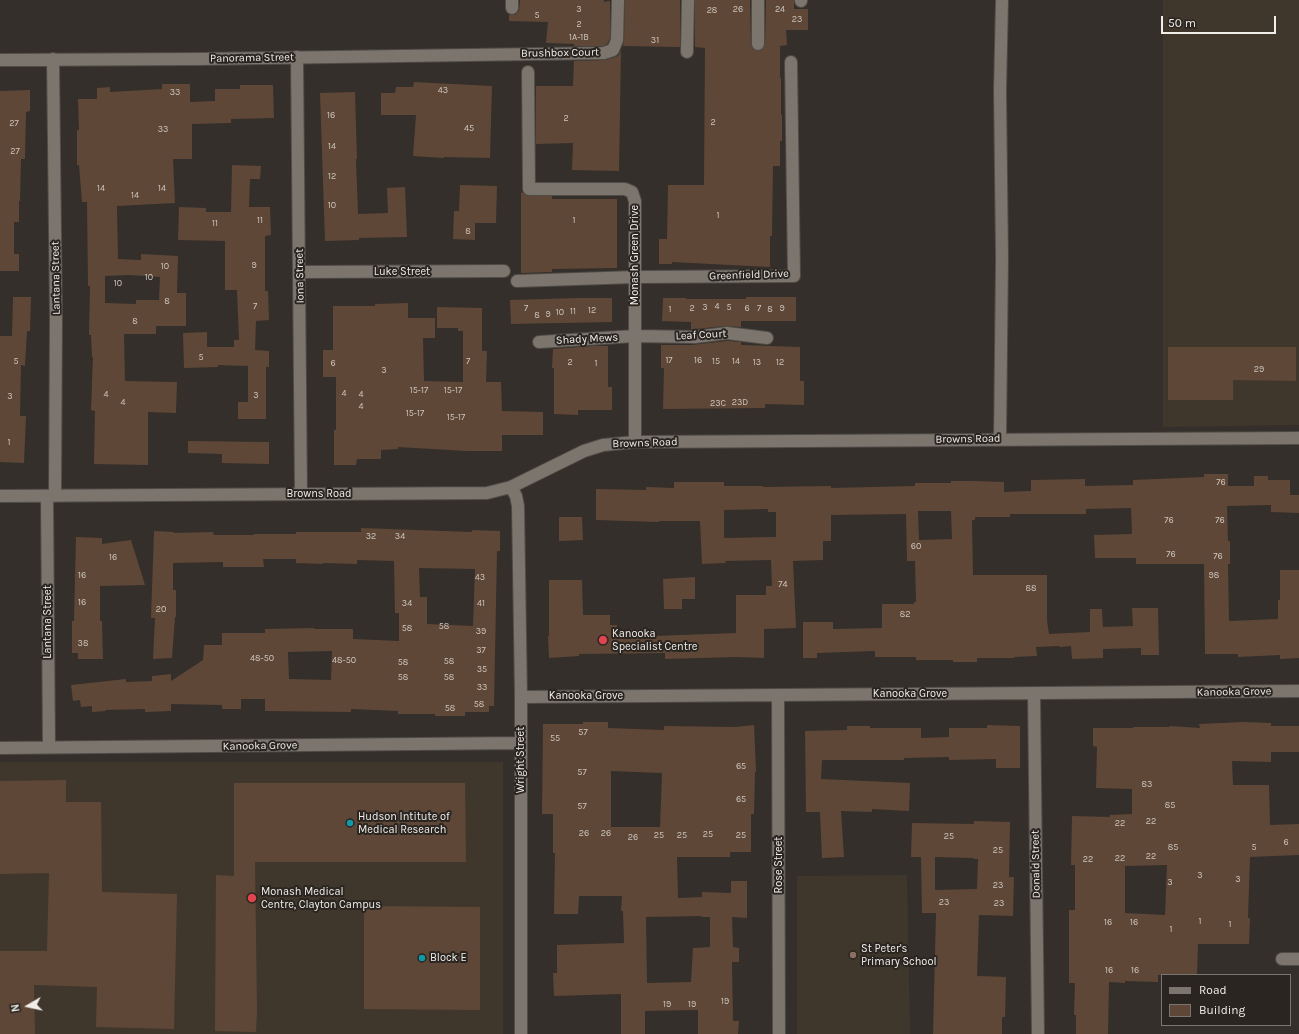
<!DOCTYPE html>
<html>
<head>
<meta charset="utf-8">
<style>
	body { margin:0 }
	#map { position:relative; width:1299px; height:1034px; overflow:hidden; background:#342f2a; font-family:Karla,sans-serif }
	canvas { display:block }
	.legend { position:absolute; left:1161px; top:974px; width:130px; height:52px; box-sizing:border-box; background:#2a2520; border:1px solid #7a7571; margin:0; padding:5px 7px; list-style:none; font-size:12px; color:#f1eeea }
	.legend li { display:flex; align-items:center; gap:8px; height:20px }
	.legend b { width:20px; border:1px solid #7a7571 }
	.north { position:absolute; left:8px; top:986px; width:40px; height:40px; -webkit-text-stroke:3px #2a2520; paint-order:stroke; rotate:261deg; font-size:11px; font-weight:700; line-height:16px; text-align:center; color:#f1eeea }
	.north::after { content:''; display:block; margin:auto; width:14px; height:18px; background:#f1eeea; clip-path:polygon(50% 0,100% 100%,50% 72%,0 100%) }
	.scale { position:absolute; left:1161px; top:16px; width:115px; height:18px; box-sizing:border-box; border:2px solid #f1eeea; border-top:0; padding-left:5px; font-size:12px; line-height:14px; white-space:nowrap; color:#f1eeea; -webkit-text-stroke:3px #2a2520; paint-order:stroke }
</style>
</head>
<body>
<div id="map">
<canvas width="1299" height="1034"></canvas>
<ul class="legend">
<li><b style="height:5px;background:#7b756e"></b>Road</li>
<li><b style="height:11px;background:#5f4737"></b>Building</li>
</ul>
<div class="north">N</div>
<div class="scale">50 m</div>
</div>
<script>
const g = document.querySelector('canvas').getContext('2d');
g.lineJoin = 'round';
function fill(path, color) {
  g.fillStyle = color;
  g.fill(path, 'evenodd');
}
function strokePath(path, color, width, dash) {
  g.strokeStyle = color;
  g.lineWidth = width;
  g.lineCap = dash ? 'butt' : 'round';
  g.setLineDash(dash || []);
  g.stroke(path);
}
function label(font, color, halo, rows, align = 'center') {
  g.font = font + ' Karla,sans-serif';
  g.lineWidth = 4;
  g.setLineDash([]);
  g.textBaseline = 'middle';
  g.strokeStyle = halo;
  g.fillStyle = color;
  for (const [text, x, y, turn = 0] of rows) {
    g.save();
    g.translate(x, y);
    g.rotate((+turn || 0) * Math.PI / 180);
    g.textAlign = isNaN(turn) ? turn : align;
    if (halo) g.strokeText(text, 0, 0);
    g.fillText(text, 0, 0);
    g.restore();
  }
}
fill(new Path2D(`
	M1163 0H1299V425L1163 427Z
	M0 762H503V1034H0Z
	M907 875 910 1034H797V876Z`), '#40372c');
fill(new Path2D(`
	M520 0H604V2L610 1V38L607 44 603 46H574V44L546 43 548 22 509 21V15H515L519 11Z
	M625 0H680V47L623 46 624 40Z
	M695 0H750L751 44 752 48 758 51 762 50 765 44 766 0H794V9H808V30H786L787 45 780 46V78H781V115H782V141H780V166H773L772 236H770V267L672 262V264H659V239H667L668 185H704L705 48 695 47Z
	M621 51 619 171 572 170 573 143 536 144V86H573L574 61 606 60 618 56Z
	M414 82 492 86 490 158 444 157V158L413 156 416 115H381V93H395L396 87H413Z
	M162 84H190V102L215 101V89H240V85H273L274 118 231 119V123L192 124V159H173L175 203 117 206 118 259 141 260V254L178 256 177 293H186V326H156V334H124L125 381 177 382 176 413 148 412V465L94 464 95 411 91 410 93 357H92L91 335H89L90 286H88L87 202H82L79 165H77V130H79L78 99H97V88L110 87V92L162 89ZM130 275 160 277 159 300H136V304L105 303V276Z
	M30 90V111L26 112 25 159H21L20 201H19V222H14V254H19V271H0V91Z
	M355 92 357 159H356L358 214 388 213 387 188 405 187 407 237 359 238V240L325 241 320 93Z
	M232 165 261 166 260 179H250L249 207H270L271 235 265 236V291H268L269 320 256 321 255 350 269 351V367H266V419H238V402H248V366L218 365V367L184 368 183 333 207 332V347H234V340H239L237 290H225V241L178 240 179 207 206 208V212H231Z
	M460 185 497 186 496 223H475V240L453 239 454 211H459Z
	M521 192 529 196H552V199H617V268L552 269V272L521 273Z
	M13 297H31L30 331H27L25 366 21 365 20 416H26L24 463 0 462V336H12Z
	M746 297H796V321H741V327L726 326 695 329H691V322L662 321 663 298H686V299H746Z
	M578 298H612V322L511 324 510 300Z
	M408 303V318H435V338H423L424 381 463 382V331H458V328H437V307L482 308V351H487L486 382H501L502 411 543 412V435H502V451H467L398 447V449L381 450V459H357L356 465H334V430H336V377H323V350H333V306H375V304Z
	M727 341 741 342V345L800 347V381H804V405L765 404V408L663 409 664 368H661V345H691Z
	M593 346H608V387H612V410H578V415L554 414V368H552L553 349Z
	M1168 347H1296V381L1233 380V400H1168Z
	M188 441 269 442V464L222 463V454L188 453Z
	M1204 474H1228V486H1254V476H1268V480H1290V495H1299V513L1271 512V505L1227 506 1228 541H1230V564H1228L1229 621 1278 619V600H1280V570H1299V658L1280 659V655L1238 657V654H1205L1204 564H1136V558H1095L1094 535 1132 534 1131 508 1086 509V514H1010V517H975V520H972L973 575H1047V621L1049 634 1090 632V609H1102L1103 627 1133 626 1132 608H1158L1159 655H1141V648L1103 649V658L1072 659 1071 646 1060 647 1059 646 1036 647 1037 656 1014 657V658H977V662H953V660H916V657H875V651L817 653V658H803V622H833V629L882 628V604H914V602H916L915 561H907L906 514 831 515V541H823V560L793 561 796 628 764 629V658L736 657 665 659V653L579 654V656L549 658 548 636H549V580H582L583 615H610V625H617V630L655 629V636L736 633V595H766V586H772L771 560 725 561 726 563 702 564 700 521H659V522L596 520V489L646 490V487L674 488V482H724V486H763V487L831 486V488L915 486V483H951V481H974L1004 482V492L1031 491V480L1085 479V486L1133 485V480L1204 477ZM768 509V512H776V537L724 538V510ZM918 511H951L952 539 919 540Z
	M559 517H582L583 540 559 541Z
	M361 528 472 532V530L500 531V551H497L494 706H489V712H465V716H435V714H398V711L351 709V712L265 711V699H241V709H222V705L171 704V711L145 712V709L105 710 106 711 92 712V706L81 707 80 700 73 701 71 685 126 679V682L152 681V676L171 674V681L203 660 204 645H222V633H265V629L314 628V629H353V639L399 641V613H395L394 561 357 560V564L323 563V564L296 563V559H263L264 567H223V562L173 563V590H176V617H175L172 658 153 659 155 618H151L154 531 174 532V533L213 532 214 535H254V534H296V532H361ZM419 568 475 569 473 626 427 624V597H420ZM332 651 331 680 289 679 288 652Z
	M76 537 102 538V544L131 540 145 585 100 586V621H102L103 659H78V653H72V621H74Z
	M695 577V599H682V609H664L663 579Z
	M583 722H608V728L664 730V726L735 727 754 725 756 772H755L754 814H751V852H730V857H677L678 898 702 897V892L731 893V881H747V918L732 917 733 947 739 948V962H732L733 1021H739L738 1034H698V1010L645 1011V1034H621V994L554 996 553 973H557V945L624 943 623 911H621L622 896H579L578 914H554L555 853H553V814H542L543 724H583ZM611 771 662 773 660 827H611ZM701 916V917H710V947L693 948 691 982 647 983 646 917Z
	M1244 722 1271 723V726H1299V752H1271V762L1232 761 1233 785H1269L1270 825 1299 824V855L1250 857 1248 918H1250L1249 944H1198L1197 975H1158V982L1125 981V983L1109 982 1108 1034H1076V1015H1074L1075 983H1069V910H1075V865H1071L1072 816 1110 817V815L1132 814V789L1096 788 1097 747 1093 746V728H1133V727H1169L1170 726 1200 728 1199 724ZM1167 865 1165 915 1125 913V866Z
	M987 725 1020 726V768H996V759L949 760V757L904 758V760H822L821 779 910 783 909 811 872 809V812L841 811 844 857 822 858 820 812H806L805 731 847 730V726H870V728H921V738L949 737V728H987Z
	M66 780V802H101L102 892 177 894 174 1029 96 1027 97 987 34 985 35 1034H0V951H47L49 873 0 874V781Z
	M234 783H465L466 862H255L257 1011 256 1032 215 1031 216 875 234 876Z
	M974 821 1010 822 1009 877H1014L1013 916 979 915 977 976 1006 977 1005 1017H1002V1034H933L936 913H922L921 857H911L912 823 974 824ZM935 857 974 858 973 859H978L977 889 935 890Z
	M364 906 480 907V1010L364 1009Z`), '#5f4737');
const minor = new Path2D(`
	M512 0V8
	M801 0V1
	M758 44V0
	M687 52 688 0
	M297 57 301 494
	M53 59 56 318 55 496
	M0 60 199 59 604 53 613 50 617 40 618 0
	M528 72 529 189H625L632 192 635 201V442
	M300 272 504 271
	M517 281 635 277 794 276 791 62
	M539 342 635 336 695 337 727 333 767 338
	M1000 439 1002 258 1000 91 1002 0
	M511 487 516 496 518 506 521 697V1034
	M0 496 487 493 511 487 584 451 603 445 635 442 1299 438
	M47 496 49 747
	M1034 694 1038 1034
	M778 696 779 1034
	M521 697 1299 691
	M0 748 520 743
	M1282 959H1299`);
strokePath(minor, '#4f4b46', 14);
strokePath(minor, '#7b756e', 12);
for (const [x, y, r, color] of [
	[603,640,5,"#e0444e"],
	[350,823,4,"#0f9aa8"],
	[252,898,5,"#e0444e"],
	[853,955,4,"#8d6e63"],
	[422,958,4,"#0f9aa8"]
]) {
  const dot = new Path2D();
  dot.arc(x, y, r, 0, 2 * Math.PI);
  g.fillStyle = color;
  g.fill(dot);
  strokePath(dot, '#2a2520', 1.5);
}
label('9px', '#ccc4bd', null, [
	["3",579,9],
	["26",738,9],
	["24",780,9],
	["28",712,10],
	["5",537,15],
	["23",797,19],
	["2",579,24],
	["1A-1B",579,37],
	["31",655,40],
	["43",443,90],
	["33",175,92],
	["16",331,115],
	["2",566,118],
	["2",713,122],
	["27",14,123],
	["45",469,128],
	["33",163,129],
	["14",332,146],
	["27",15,151],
	["12",332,176],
	["14",101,188],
	["14",162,188],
	["14",135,195],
	["10",332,205],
	["1",718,215],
	["11",260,220],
	["1",574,220],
	["11",215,223],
	["8",468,231],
	["9",254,265],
	["10",165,266],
	["10",149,277],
	["10",118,283],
	["8",167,301],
	["7",255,306],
	["4",717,306],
	["3",705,307],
	["5",729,307],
	["7",526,308],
	["2",692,308],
	["6",747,308],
	["7",759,308],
	["9",782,308],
	["1",670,309],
	["8",770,309],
	["12",592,310],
	["11",573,311],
	["10",560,312],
	["9",548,314],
	["8",537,315],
	["8",135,321],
	["5",201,357],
	["17",669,360],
	["16",698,360],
	["5",16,361],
	["7",468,361],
	["15",716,361],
	["14",736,361],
	["2",570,362],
	["13",757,362],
	["12",780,362],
	["6",333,363],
	["1",596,363],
	["29",1259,369],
	["3",384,370],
	["15-17",419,390],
	["15-17",453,390],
	["4",344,393],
	["4",106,394],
	["4",361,394],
	["3",256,395],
	["3",10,396],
	["4",123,402],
	["23D",740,402],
	["23C",718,403],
	["4",361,406],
	["15-17",415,413],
	["15-17",456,417],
	["1",9,442],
	["76",1221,482],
	["76",1169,520],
	["76",1220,520],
	["32",371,536],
	["34",400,536],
	["60",916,546],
	["76",1171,554],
	["76",1218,556],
	["16",113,557],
	["16",82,575],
	["98",1214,575],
	["43",480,577],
	["74",783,584],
	["88",1031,588],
	["16",82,602],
	["34",407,603],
	["41",481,603],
	["20",161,609],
	["82",905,614],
	["58",444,626],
	["58",407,628],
	["39",481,631],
	["38",83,643],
	["37",481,650],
	["48-50",262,658],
	["48-50",344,660],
	["58",449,661],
	["58",403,662],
	["35",482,669],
	["58",403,677],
	["58",449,677],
	["33",482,687],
	["58",479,704],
	["58",450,708],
	["57",583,732],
	["55",555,738],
	["65",741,766],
	["57",582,772],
	["83",1147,784],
	["65",741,799],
	["85",1170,805],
	["57",582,806],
	["22",1151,821],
	["22",1120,823],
	["26",584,833],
	["26",606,833],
	["25",708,834],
	["25",659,835],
	["25",682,835],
	["25",741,835],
	["25",949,836],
	["26",633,837],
	["6",1286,842],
	["85",1173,847],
	["5",1254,847],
	["25",998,850],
	["22",1151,856],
	["22",1120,858],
	["22",1088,859],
	["3",1200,875],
	["3",1238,879],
	["3",1170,882],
	["23",998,885],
	["23",944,902],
	["23",999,903],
	["1",1200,921],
	["16",1108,922],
	["16",1134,922],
	["1",1230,924],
	["1",1171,929],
	["16",1109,970],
	["16",1135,970],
	["19",725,1001],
	["19",667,1004],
	["19",692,1004]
]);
label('11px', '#f1eeea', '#2a2520', [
	["Brushbox Court",560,53,-1],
	["Panorama Street",252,58,-1],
	["Monash Green Drive",635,255,-90],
	["Luke Street",402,272],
	["Greenfield Drive",749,275,-2],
	["Iona Street",300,276,-91],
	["Lantana Street",56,278,-91],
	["Leaf Court",701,335,-3],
	["Shady Mews",587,339,-3],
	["Browns Road",968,439,-1],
	["Browns Road",645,443,-2],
	["Browns Road",319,494],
	["Lantana Street",48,622,-90],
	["Kanooka Grove",1234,692,-1],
	["Kanooka Grove",910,694],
	["Kanooka Grove",586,696],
	["Kanooka Grove",260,746,-1],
	["Wright Street",521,760,-90],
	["Donald Street",1036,864,-91],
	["Rose Street",779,865,-90]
]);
label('11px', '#f1eeea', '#2a2520', [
	["Kanooka",612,634],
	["Specialist Centre",612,647],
	["Hudson Intitute of",358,817],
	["Medical Research",358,830],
	["Monash Medical",261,892],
	["Centre, Clayton Campus",261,905],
	["St Peter's",861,949],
	["Primary School",861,962],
	["Block E",430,958]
], 'left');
</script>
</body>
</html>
